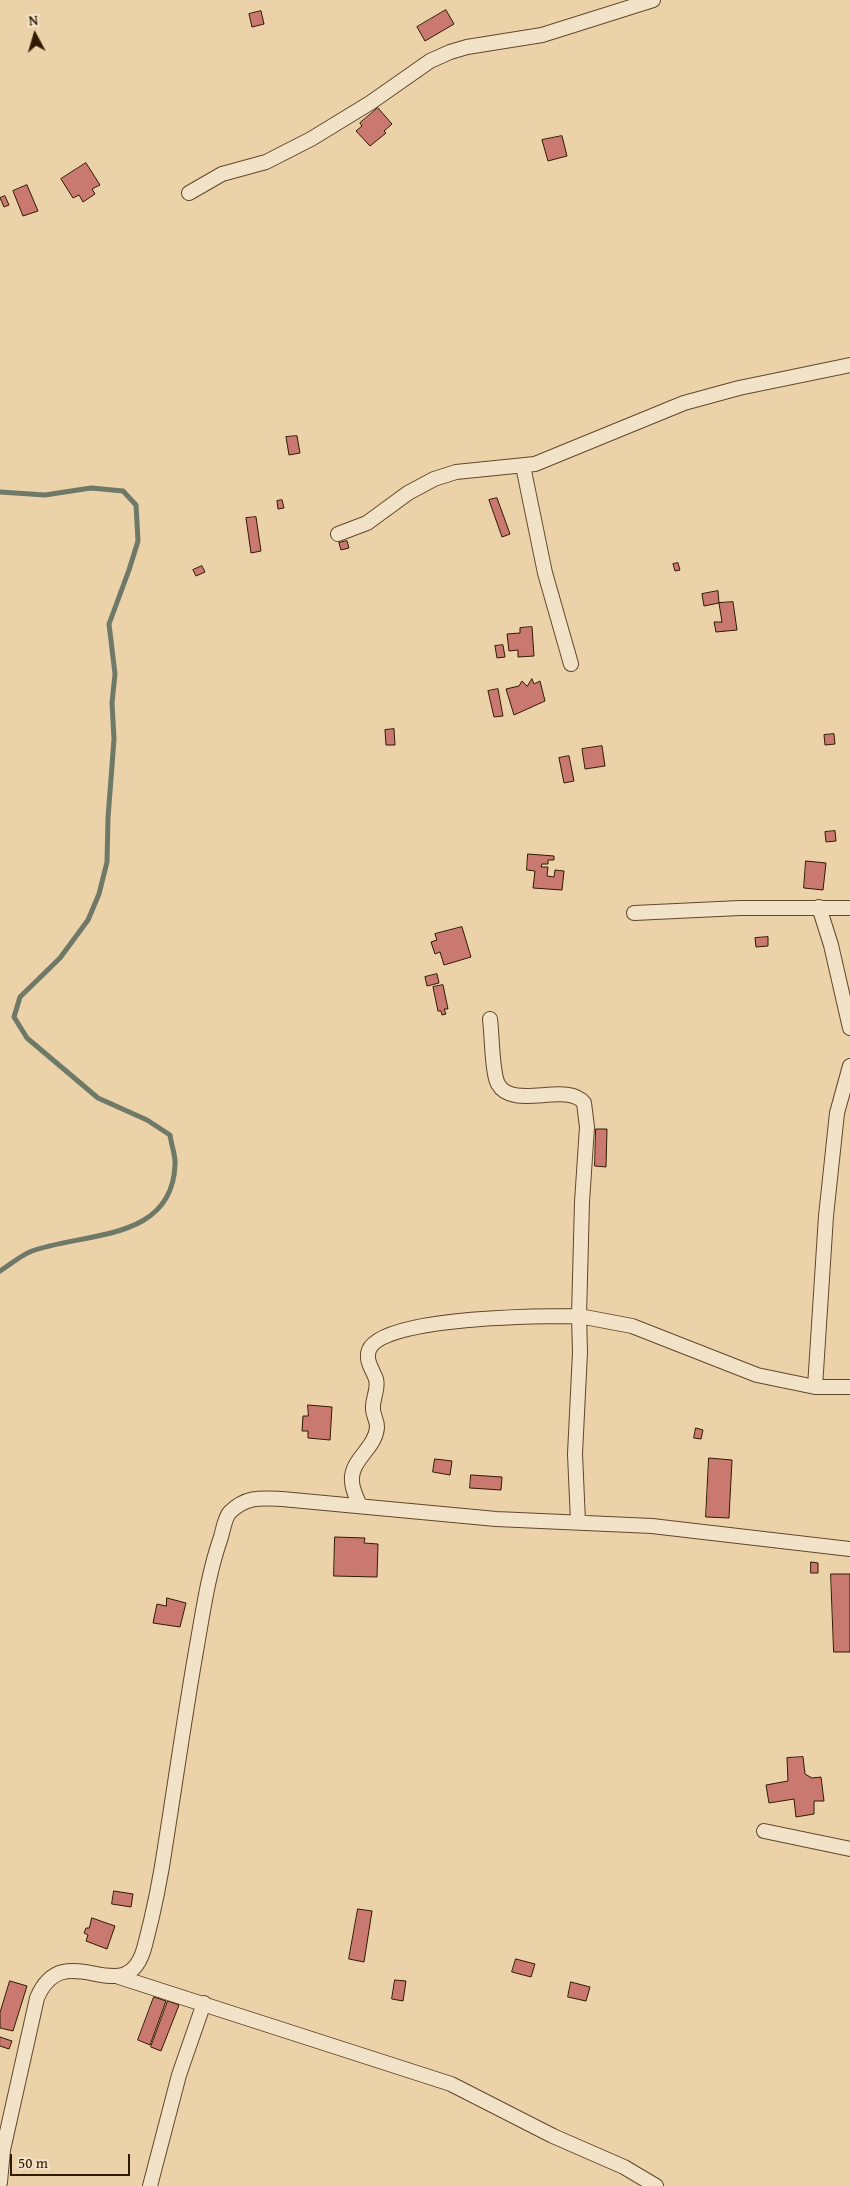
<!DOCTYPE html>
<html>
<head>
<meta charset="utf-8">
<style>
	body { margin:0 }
	#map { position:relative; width:850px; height:2186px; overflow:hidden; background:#ebd2a9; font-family:"Gentium Book Plus",serif }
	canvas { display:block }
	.north { position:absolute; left:10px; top:10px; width:50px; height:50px; -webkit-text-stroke:4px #f2e2c7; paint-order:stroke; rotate:354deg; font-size:14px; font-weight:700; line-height:20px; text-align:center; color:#311a02 }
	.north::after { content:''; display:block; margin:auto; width:18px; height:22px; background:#311a02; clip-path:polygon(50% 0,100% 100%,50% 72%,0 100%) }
	.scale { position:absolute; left:10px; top:2154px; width:120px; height:22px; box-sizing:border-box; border:2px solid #311a02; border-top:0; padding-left:6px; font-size:15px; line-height:18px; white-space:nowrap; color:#311a02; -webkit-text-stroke:4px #f2e2c7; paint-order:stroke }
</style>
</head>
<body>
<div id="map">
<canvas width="850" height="2186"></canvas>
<div class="north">N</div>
<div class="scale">50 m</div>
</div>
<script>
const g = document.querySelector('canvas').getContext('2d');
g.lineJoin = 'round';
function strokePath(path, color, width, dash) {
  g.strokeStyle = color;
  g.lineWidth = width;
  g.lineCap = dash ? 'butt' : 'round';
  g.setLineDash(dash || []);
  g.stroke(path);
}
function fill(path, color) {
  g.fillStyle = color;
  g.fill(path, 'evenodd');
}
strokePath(new Path2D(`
	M0 492 45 495 91 488 123 491 136 505 138 541 129 570 109 624 115 674 112 703 114 739 108 818 107 862 99 894 88 920 60 958 20 997 14 1017 27 1038 98 1098 147 1120 170 1135C171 1144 176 1156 175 1165 172 1242 84 1232 32 1251 21 1255 10 1265 0 1271`), '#6f7967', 5);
const building = new Path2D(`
	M446 10 454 24 425 41 417 27Z
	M261 11 264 24 252 27 249 14Z
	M378 108 392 124 384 131 386 133 370 146 356 131 362 126 360 123Z
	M562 136 567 156 548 161 542 140Z
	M86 163 100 185 92 189 95 194 83 202 79 195 73 198 61 179Z
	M27 185 38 211 23 216 13 191Z
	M5 196 9 205 4 207 0 198Z
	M297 436 300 453 289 455 286 437Z
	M497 498 510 534 502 537 489 500Z
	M282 500 284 508 278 509 277 501Z
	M256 517 261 551 251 553 246 518Z
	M347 541 349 548 341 550 339 543Z
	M678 563 680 570 675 571 673 564Z
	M202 566 205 572 196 576 193 570Z
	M718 591 719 603 704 606 702 594Z
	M733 602 737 630 716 632 714 622H722L719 603Z
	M532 627 534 656 518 657V650L509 651 507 634 520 633V628Z
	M503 645 505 657 497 658 495 646Z
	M532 679 534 684 540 681 545 701 514 715 506 689 519 686 522 681 527 686Z
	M498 689 503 716 494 717 488 691Z
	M394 729 395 745H386L385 730Z
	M834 734 835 744 825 745 824 735Z
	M602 746 605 766 585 769 582 749Z
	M569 756 574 781 564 783 559 758Z
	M835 831 836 841 826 842 825 832Z
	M528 854 554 856V860H548V864H542L541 867H548L547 876 554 877 555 870 564 871 562 890 533 888 535 871 527 870Z
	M806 861 826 863 823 890 804 888Z
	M462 927 471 957 444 965 440 952 435 954 431 942 437 940 435 934Z
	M768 937V946L756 947 755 938Z
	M437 974 439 983 427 986 425 977Z
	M443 985 448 1009H444L446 1014 442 1015 441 1011H438L433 987Z
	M596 1129H607L606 1167 595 1166Z
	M308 1405 332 1407 330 1440 308 1438V1431H302L303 1416H308Z
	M696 1428 703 1430 701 1439 694 1438Z
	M709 1458 732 1460 729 1518 706 1517Z
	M435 1459 452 1461 450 1475 433 1472Z
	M471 1475 502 1477 501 1490 470 1488Z
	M335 1537 365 1538 364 1543 378 1544 377 1577 334 1576Z
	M811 1562 818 1563V1573H811Z
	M831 1574H850V1652H834Z
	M167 1598 186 1603 180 1627 153 1623 157 1604 166 1606Z
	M803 1757 805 1774 812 1778 821 1777 824 1801H814V1814L796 1817 794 1799 769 1803 766 1785 788 1781 787 1758Z
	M114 1891 133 1894 131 1907 112 1904Z
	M358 1909 372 1911 364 1962 349 1959Z
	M92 1918 115 1926 107 1949 86 1941 88 1935 84 1933 86 1928H89Z
	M516 1959 535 1964 531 1977 512 1972Z
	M395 1980 406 1981 403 2001 392 1999Z
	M10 1981 27 1986 13 2031 0 2028V2013Z
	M571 1982 590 1987 586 2001 568 1997Z
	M154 1997 166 2001 150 2045 138 2040Z
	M168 2001 179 2005 161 2051 151 2047Z
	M0 2037 12 2041 9 2049 0 2046Z`);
fill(building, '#c9796f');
strokePath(building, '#311a02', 1);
const street = new Path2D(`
	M189 193 222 174 266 162 311 139 370 103 430 61 450 52 467 47 542 35 653 0
	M523 466 545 573 571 664
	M338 534 367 523 408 493 434 479 456 472 535 464 684 403 739 388 850 365
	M819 907 831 945 850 1028
	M634 913 740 908H850
	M490 1019C492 1034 492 1073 498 1084 513 1111 567 1081 584 1103L587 1127 582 1202 579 1316 632 1326 757 1375 815 1387H850
	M815 1387 826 1216 837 1113 850 1066
	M360 1506C357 1498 352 1490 352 1481 350 1460 376 1448 377 1427 377 1420 373 1415 373 1409 372 1398 379 1390 376 1379 373 1370 365 1361 369 1350 382 1316 544 1316 579 1316L580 1352 575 1454 578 1522
	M764 1831 850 1849
	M119 1977 451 2084 553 2136 624 2167 656 2186
	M0 2182 3 2150 37 1998C65 1932 127 2017 145 1945 154 1911 161 1876 166 1841 176 1778 185 1714 196 1651 203 1612 208 1574 221 1537 223 1530 225 1517 230 1512 247 1496 261 1498 282 1499L496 1519 652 1526 850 1549
	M150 2186 179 2075 204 2003`);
strokePath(street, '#60482c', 16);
strokePath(street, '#f2e2c7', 14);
</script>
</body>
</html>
